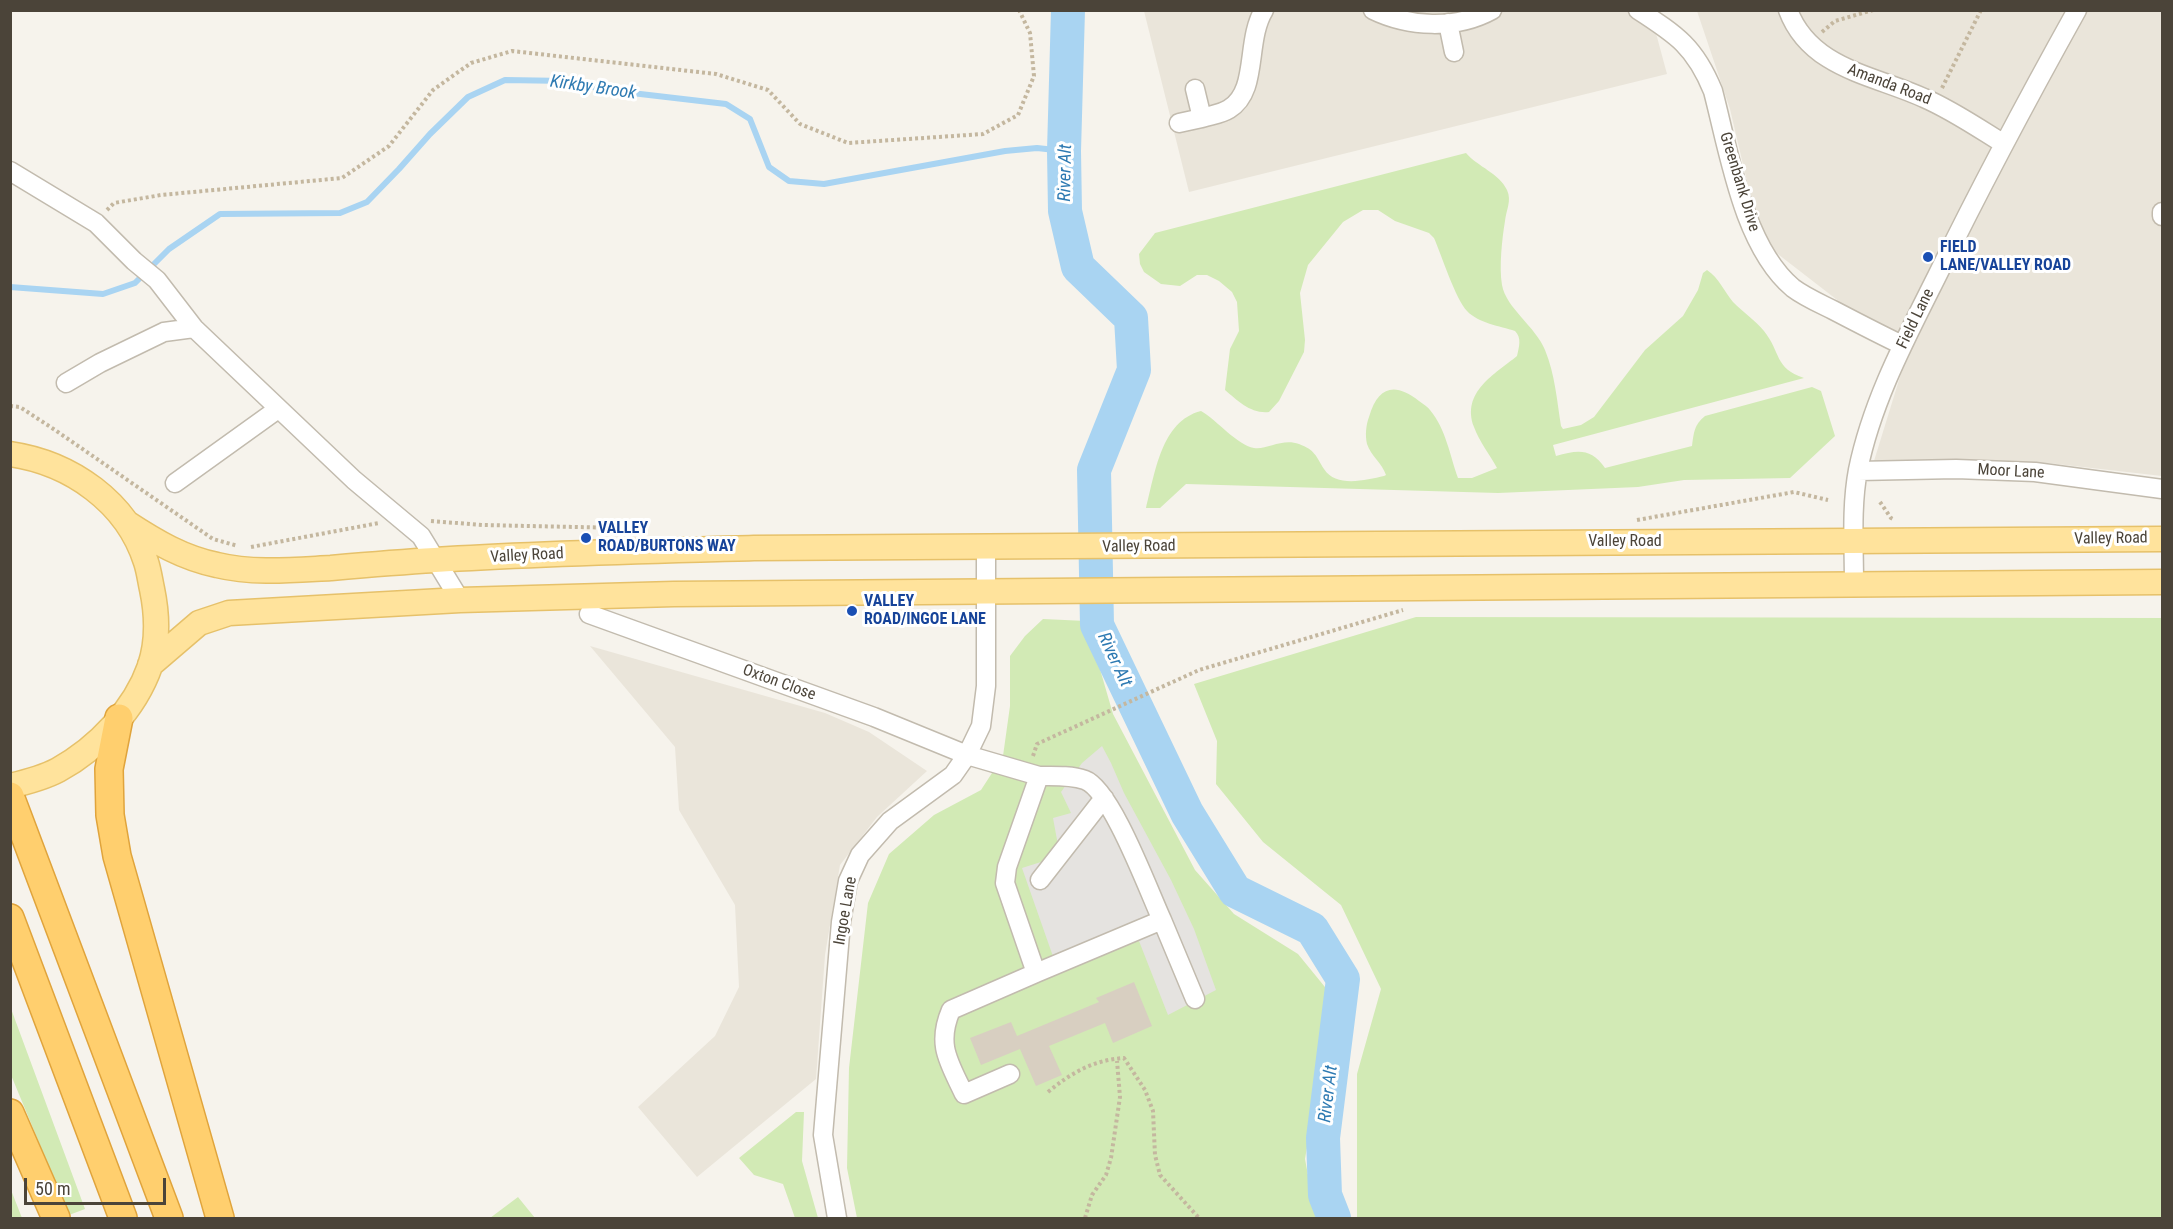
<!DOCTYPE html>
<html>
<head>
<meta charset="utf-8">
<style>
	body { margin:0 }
	#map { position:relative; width:2173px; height:1229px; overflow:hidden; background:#f6f3ec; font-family:"Roboto Condensed",sans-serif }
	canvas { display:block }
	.frame { position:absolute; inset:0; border:12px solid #4b4439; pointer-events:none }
	.scale { position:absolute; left:24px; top:1178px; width:142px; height:27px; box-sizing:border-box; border:3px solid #4b4439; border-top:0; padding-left:8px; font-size:18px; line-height:21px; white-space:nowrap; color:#4b4439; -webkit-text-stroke:4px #fff; paint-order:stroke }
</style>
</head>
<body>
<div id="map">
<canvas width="2173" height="1229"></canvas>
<div class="frame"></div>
<div class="scale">50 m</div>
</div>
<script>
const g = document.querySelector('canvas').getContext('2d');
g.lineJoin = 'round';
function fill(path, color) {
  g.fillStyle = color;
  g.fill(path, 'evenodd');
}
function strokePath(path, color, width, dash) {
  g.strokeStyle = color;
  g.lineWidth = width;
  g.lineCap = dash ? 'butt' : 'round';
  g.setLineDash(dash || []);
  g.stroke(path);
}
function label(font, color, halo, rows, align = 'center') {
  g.font = font + ' "Roboto Condensed",sans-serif';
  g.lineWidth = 6;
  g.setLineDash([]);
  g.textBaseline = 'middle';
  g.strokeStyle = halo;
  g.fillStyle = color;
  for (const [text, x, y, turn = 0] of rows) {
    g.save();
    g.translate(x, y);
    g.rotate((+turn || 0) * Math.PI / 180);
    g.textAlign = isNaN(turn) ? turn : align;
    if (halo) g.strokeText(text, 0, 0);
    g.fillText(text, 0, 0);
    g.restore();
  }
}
fill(new Path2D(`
	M1144 11H1650L1667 74 1189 192Z
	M1697 11H2162V476L2048 463 1874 461 1907 354 1761 241 1730 109Z
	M590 646 825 713 869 732 927 771 877 817 840 865 825 955 816 1079 697 1177 638 1107 715 1036 739 987 735 905 679 810 675 747Z`), '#eae5da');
fill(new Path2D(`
	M1466 153C1478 167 1499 173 1507 190 1512 201 1506 210 1505 221 1502 239 1499 267 1502 285 1506 308 1536 327 1545 350 1555 374 1557 401 1561 426L1563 429 1581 425 1594 417 1645 350 1683 316 1698 290 1703 273 1707 270C1719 278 1724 291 1733 302 1743 312 1755 320 1764 331 1781 352 1774 368 1804 378L1553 445 1556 456C1578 450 1591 448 1605 468L1692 446C1694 432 1694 425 1705 416L1812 387 1821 391 1835 436 1790 478 1684 480 1638 487 1498 493 1186 484 1160 508H1146C1155 474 1161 421 1201 411 1218 421 1237 445 1254 448 1267 450 1282 438 1299 444 1315 450 1316 456 1324 469 1336 488 1366 480 1384 476L1386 475C1382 463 1371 456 1367 444 1365 435 1366 425 1369 417 1378 386 1395 382 1419 401 1423 404 1428 407 1430 410 1446 429 1450 456 1458 478H1472L1497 468C1490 455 1479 441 1474 427 1461 392 1495 374 1517 356 1519 347 1522 338 1515 331 1500 326 1478 323 1467 311 1456 300 1441 254 1434 238L1429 233 1395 221 1378 210H1363L1343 222 1308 265 1300 293 1305 340 1304 352 1279 401 1269 412C1251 414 1238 401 1225 390L1230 349 1239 331 1237 302 1232 292 1219 281 1207 275H1197L1180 286 1161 284 1144 272 1140 264 1139 254 1155 233Z
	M1416 617 2162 618V1218H1357V1074L1381 989 1341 905 1263 842 1216 784 1217 741 1194 684Z
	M1043 619 1086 621 1113 714 1195 870 1234 914 1298 954 1329 992 1322 1057 1305 1159 1316 1218H857L847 1168 849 1068 868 903 889 854 934 815 981 790 1003 756 1010 706V656L1025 636Z
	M10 1006 85 1209 69 1215 11 1075Z
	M796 1112H804L802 1161 818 1218H795L783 1184 754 1175 739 1158Z
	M10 1190H11L22 1218H11Z
	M518 1197 535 1218H490Z`), '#d2eab5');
fill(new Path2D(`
	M1102 746 1111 763 1124 793 1171 880 1194 929 1216 990 1168 1015 1139 941 1056 965 1022 868 1060 856 1053 818 1071 813 1061 792 1082 763Z`), '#e5e3e0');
strokePath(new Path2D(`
	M10 287 103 294 135 283 169 249 220 214 340 213 367 202 399 169 430 134 468 97 505 80 567 81 606 90 726 104 750 119 769 167 789 181 824 184 1005 151 1037 148 1064 151`), '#a9d4f2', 6);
strokePath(new Path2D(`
	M1068 10 1064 151 1065 211 1078 267 1131 318 1134 370 1094 470 1097 625 1187 813 1235 891 1312 929 1343 979 1323 1138 1325 1195 1334 1218`), '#a9d4f2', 34);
fill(new Path2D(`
	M1134 982 1152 1026 1113 1043 1105 1023 1049 1046 1062 1075 1036 1086 1020 1049 981 1065 970 1038 1011 1022 1017 1036 1099 1002 1096 998Z`), '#d8cfc1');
const minor = new Path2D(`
	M1373 10C1408 27 1456 30 1492 10
	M1638 10C1677 35 1695 47 1713 91 1729 152 1743 246 1793 288 1805 297 1819 303 1833 310 1856 322 1879 334 1902 345
	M1788 10C1810 69 1874 75 1924 98 1952 110 1978 128 2004 144
	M1448 23 1454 52
	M1202 118C1211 115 1221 114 1229 109 1259 91 1245 41 1264 10
	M1179 123 1202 118 1195 89
	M10 171 96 223 134 261 157 280 194 328 354 480 421 536 460 600
	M2162 212V216
	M66 383 100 363 164 332 194 328
	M1858 471 1956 469 2035 472 2162 489
	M175 483 278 409
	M1854 584C1854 546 1851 507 1858 470 1872 401 1906 338 1937 276 1981 186 2028 98 2077 10
	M589 614 874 717 967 755 1039 776 1007 867 1005 883 1036 973 951 1010C936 1045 949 1062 964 1094L1010 1074
	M1039 776C1053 776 1071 775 1085 780 1111 789 1149 892 1162 920
	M1040 880 1104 798
	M1036 973 1162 920 1195 999
	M837 1218 823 1135 841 922 848 881 860 855 890 821 953 775 967 755 981 726 986 686V547`);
const major = new Path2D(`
	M10 454C71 463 127 502 146 562 149 571 150 580 152 589 157 613 158 642 150 666 135 709 98 748 58 770 43 778 27 782 10 786
	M127 523C156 542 183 558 217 565 254 574 293 570 331 568 365 565 400 562 435 560 541 553 648 551 754 548L2162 539
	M150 665 199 623 229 613 460 600 674 594 2162 582`);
const highway = new Path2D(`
	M119 718 109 769 110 815 117 856 220 1218
	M10 796 169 1218
	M10 918 123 1218
	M10 1113 56 1218`);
strokePath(minor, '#c2bbae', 21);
strokePath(major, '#e6c16a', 27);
strokePath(highway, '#e0a43c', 30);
strokePath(new Path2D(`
	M1822 32 1835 21 1873 10
	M1942 88 1981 10
	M107 210 114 203 161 195 342 178 389 146 433 90 471 63 512 51 716 74 768 90 800 124 848 143 983 134 1018 115 1034 76 1030 33 1019 10
	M10 406 20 407 55 430 213 539 238 546
	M1880 502 1891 518 1895 520
	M1637 520 1794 492 1828 500
	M431 521 482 525 625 528
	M251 547 379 523
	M1033 756 1037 744 1199 670 1403 610
	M1048 1092C1071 1073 1093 1060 1124 1058L1145 1090 1153 1111 1155 1155 1160 1175 1199 1218
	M1085 1218 1092 1195 1106 1175 1111 1158 1120 1097 1117 1061`), '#c4b79f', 4, [3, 3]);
strokePath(minor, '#fff', 18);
strokePath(major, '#ffe39c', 24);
strokePath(highway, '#ffcf6e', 27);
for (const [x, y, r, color] of [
	[1928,257,6,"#1a4fb4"],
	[586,538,6,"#1a4fb4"],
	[852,611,6,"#1a4fb4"]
]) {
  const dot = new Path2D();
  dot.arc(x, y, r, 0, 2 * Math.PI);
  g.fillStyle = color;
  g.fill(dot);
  strokePath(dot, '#fff', 2);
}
label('16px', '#4b4439', '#fff', [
	["Amanda Road",1889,85,21],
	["Greenbank Drive",1739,182,73],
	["Field Lane",1916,319,-64],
	["Moor Lane",2011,472,3],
	["Valley Road",2111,539,-1],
	["Valley Road",1625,542],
	["Valley Road",1139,547,-1],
	["Valley Road",527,556,-3],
	["Oxton Close",779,683,20],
	["Ingoe Lane",846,911,-80]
]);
label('bold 16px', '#164399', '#fff', [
	["FIELD",1940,248],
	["LANE/VALLEY ROAD",1940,266],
	["VALLEY",598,529],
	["ROAD/BURTONS WAY",598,547],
	["VALLEY",864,602],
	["ROAD/INGOE LANE",864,620]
], 'left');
label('italic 18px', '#2e7ab2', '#fff', [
	["Kirkby Brook",593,88,8],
	["River Alt",1066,173,-89],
	["River Alt",1114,660,65],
	["River Alt",1329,1094,-83]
]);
</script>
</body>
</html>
